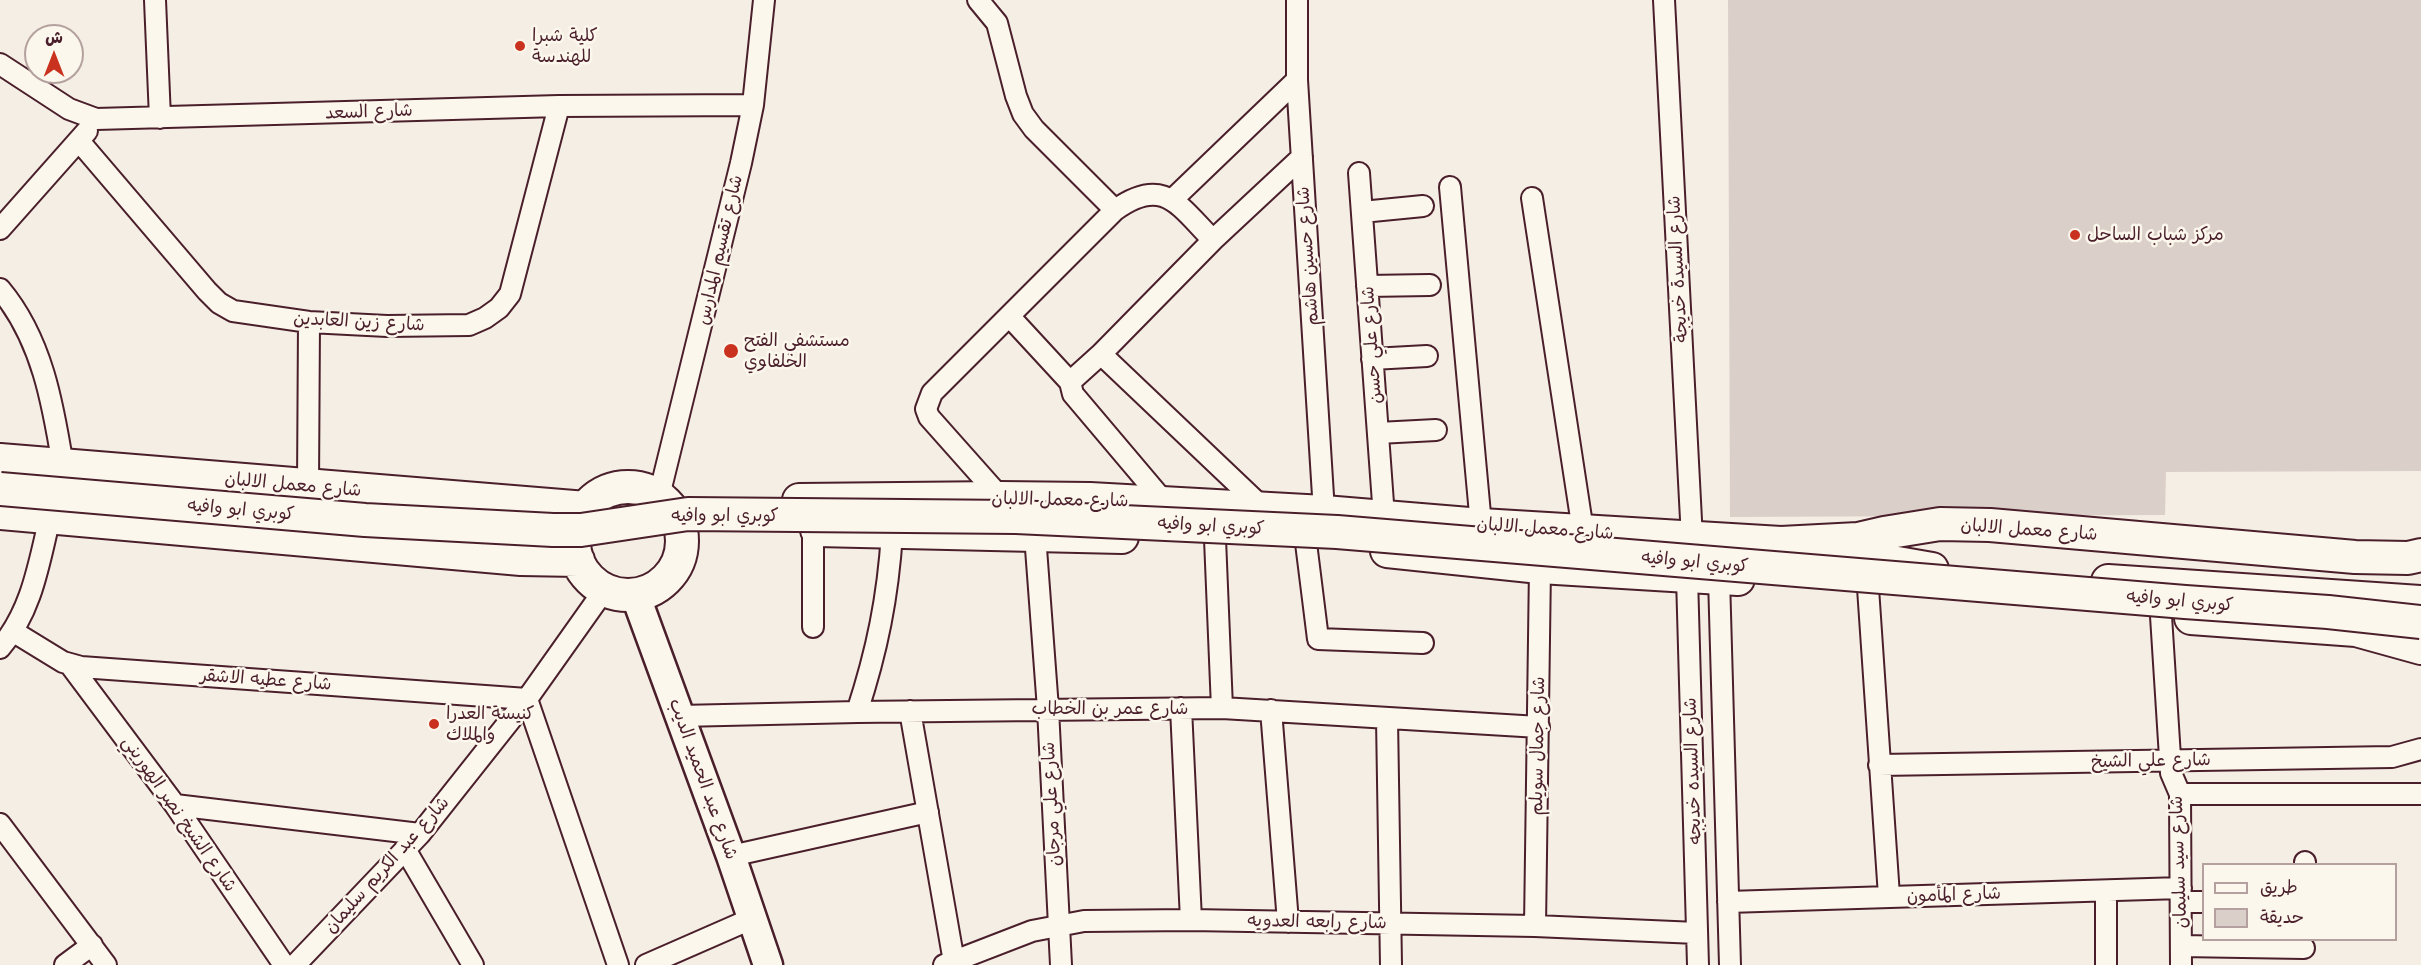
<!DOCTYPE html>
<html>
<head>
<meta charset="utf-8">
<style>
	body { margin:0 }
	#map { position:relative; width:2421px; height:965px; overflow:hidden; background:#f4eee4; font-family:"Comic Neue","Playpen Sans Arabic",sans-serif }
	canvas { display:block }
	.legend { position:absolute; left:2202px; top:863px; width:195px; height:78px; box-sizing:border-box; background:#fbf7ec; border:2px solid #b4a19f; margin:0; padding:8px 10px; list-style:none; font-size:18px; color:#4a1f2b }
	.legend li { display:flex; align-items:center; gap:12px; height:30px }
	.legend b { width:30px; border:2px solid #b4a19f }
	.north { position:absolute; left:24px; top:24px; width:60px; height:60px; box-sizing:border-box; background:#fbf7ec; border:2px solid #b4a19f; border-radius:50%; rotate:0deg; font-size:16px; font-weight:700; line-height:24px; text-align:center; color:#4a1f2b }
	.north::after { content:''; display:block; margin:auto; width:21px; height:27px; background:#c8321e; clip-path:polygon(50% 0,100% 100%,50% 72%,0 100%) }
</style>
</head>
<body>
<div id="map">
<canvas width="2421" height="965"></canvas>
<ul class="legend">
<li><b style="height:8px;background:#fbf7ec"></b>طريق</li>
<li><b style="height:16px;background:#dbd0c9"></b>حديقة</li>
</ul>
<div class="north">ش</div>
</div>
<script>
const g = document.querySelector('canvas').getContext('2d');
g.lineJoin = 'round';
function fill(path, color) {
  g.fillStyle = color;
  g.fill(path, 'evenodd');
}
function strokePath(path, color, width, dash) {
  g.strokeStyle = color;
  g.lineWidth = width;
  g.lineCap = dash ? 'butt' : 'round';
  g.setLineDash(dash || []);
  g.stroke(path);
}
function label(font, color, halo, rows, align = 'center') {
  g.font = font + ' "Comic Neue","Playpen Sans Arabic",sans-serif';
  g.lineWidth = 5;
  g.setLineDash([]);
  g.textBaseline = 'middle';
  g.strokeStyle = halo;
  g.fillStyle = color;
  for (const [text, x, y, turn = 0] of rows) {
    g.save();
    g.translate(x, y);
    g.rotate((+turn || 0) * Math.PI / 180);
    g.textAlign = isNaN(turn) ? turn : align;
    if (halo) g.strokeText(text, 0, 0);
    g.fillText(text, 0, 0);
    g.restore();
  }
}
fill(new Path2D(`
	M1728 0H2421V471L2166 472 2165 515 1730 517Z`), '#dbd0c9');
const street = new Path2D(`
	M155 0 160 118
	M978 0 997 23 1016 96 1023 114 1034 129 1115 210
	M1297 0V80L1324 512
	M1664 0 1692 539
	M0 64 69 109 96 119 559 106 753 105
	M79 141 207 291 219 303 233 311 309 322 387 326 469 325 485 318 499 308 510 294 559 106
	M1359 173 1384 517
	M1450 187 1481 525
	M1532 198 1583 531
	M1172 200 1297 80
	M1362 212 1423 206
	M0 229 87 131
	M1367 286 1430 285
	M0 289C42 339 53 404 63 466
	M1010 317 1070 382 1073 394 1166 504
	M1101 354 1263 508
	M1372 359 1427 356
	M1070 382 1101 354 1213 240 1302 157
	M1378 433 1436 430
	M308 486 309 322
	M659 496 741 163 753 105 764 0
	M1001 498 929 417 926 409 932 393 1115 210C1164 175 1179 206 1213 240
	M1035 535 1048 709 1061 965
	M1215 539 1222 708
	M1306 543 1318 639 1423 643
	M1687 577 1698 965
	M1719 578 1730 965
	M1868 588 1889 896
	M2161 616 2171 773 2180 794 2181 965
	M813 627V530
	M14 632 63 662 81 667 527 699 618 965
	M0 648C32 611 39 563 50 517
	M71 666 175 805 284 965
	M1181 708 1191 920
	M1271 710 1288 922
	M910 711 954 962
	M857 712C877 651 888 597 892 533
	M680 716 857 712 1222 708 1539 727
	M1387 719 1391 965
	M1879 765 2392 757 2421 749
	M2180 794H2421
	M175 805 420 834
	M0 824 106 965
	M405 849 473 965
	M731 856 928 812
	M2305 864V862
	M2106 891V965
	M1728 902 2181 888
	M2181 902H2204
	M1535 926 1540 567
	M2181 946 2304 948
	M65 965 92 945
	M295 965 420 834 527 699 605 589
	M646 965 751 919
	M944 965 1032 931 1084 921 1191 920 1535 926 1697 933`);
const secondary = new Path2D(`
	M635 594 731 856 768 965`);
const primary = new Path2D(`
	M0 460 586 508
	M574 541a54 54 0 1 1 108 0a54 54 0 1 1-108 0Z
	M799 500 1001 498 1090 499 1324 512 1481 525 1781 543 1858 539 1884 533 1940 524 1990 525 2355 557 2408 558 2421 555
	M0 513 521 559 578 560
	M817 530 1122 537
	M1387 551 1540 567 1738 579
	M1828 551 1932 569
	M2108 581 2421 602
	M2191 618 2356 630 2421 648`);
strokePath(street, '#4a1f2b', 24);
strokePath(secondary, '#4a1f2b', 33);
strokePath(primary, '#4a1f2b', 36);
strokePath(street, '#fbf7ec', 20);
strokePath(secondary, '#fbf7ec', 28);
strokePath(primary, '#fbf7ec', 32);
const primaryBridge = new Path2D(`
	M0 489 365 520 553 530H581L688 514 1016 517 1337 532 2185 602 2328 612 2421 622`);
strokePath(primaryBridge, '#4a1f2b', 36, []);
strokePath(primaryBridge, '#fbf7ec', 32);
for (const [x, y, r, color] of [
	[520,46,6,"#c8321e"],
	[2075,235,6,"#c8321e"],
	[731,351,8,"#c8321e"],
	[434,724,6,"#c8321e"]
]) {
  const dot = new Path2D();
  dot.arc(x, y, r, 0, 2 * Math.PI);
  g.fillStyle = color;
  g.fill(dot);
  strokePath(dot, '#fbf7ec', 2);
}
label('18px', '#4a1f2b', '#fbf7ec', [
	["كلية شبرا",532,36],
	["للهندسة",532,57],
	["مركز شباب الساحل",2087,235],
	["مستشفي الفتح",744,341],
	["الخلفاوي",744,362],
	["كنيسة العدرا",446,714],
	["والملاك",446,735]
], 'left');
label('18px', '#4a1f2b', '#fbf7ec', [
	["شارع السعد",369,112,-2],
	["شارع تقسيم المدارس",720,250,-77],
	["شارع حسين هاشم",1308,256,-94],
	["شارع السيدة خديجة",1678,269,-93],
	["شارع زين العابدين",359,322,3],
	["شارع علي حسن",1372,345,-94],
	["شارع معمل الالبان",293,485,5],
	["شارع معمل الالبان",1060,500,1],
	["كوبري ابو وافيه",241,510,5],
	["كوبري ابو وافيه",725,516],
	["كوبري ابو وافيه",1211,526,3],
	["شارع معمل الالبان",1545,529,4],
	["شارع معمل الالبان",2029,530,4],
	["كوبري ابو وافيه",1695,562,5],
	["كوبري ابو وافيه",2180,601,5],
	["شارع عطيه الاشقر",266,680,4],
	["شارع عمر بن الخطاب",1110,709],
	["شارع جمال سويلم",1538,746,-89],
	["شارع علي الشيخ",2151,761,-1],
	["شارع السيده خديجه",1693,771,-92],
	["شارع عبد الحميد الديب",703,779,70],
	["شارع علي مرجان",1052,804,-93],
	["شارع الشيخ نصر الهوريني",179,814,55],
	["شارع سيد سليمان",2179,862,-92],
	["شارع عبد الكريم سليمان",387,865,-48],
	["شارع المأمون",1954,895,-2],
	["شارع رابعه العدويه",1317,922,1]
]);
</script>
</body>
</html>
